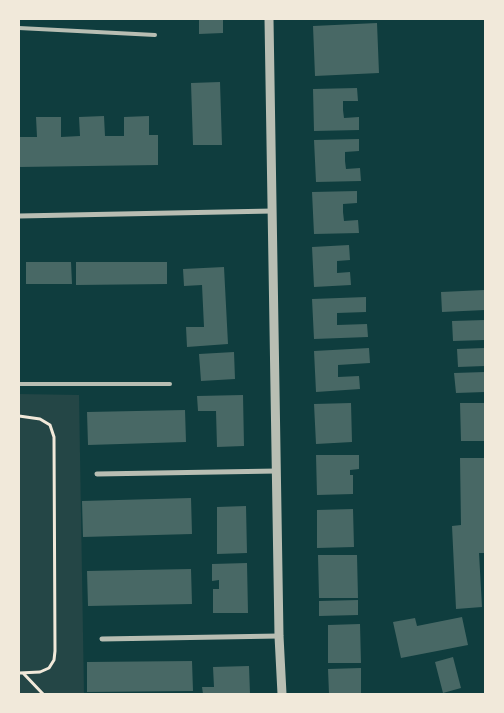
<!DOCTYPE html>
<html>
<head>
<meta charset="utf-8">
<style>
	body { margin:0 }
	#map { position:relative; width:504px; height:713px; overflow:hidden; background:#0f3d3e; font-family:"PT Sans Narrow",sans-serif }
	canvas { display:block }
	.frame { position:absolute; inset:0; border:20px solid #f1e9da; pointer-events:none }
</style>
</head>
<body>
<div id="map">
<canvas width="504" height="713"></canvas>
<div class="frame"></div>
</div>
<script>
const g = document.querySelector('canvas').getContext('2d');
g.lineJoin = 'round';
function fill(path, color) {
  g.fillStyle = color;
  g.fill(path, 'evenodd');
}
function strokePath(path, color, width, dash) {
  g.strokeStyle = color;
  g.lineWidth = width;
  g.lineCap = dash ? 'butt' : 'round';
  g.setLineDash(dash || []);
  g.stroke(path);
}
fill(new Path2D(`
	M19 394 79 395 84 694H19Z`), '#244646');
fill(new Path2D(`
	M199 19H223V33L199 34Z
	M377 23 379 73 315 76 313 26Z
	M220 82 222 145H193L191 83Z
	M357 88 358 101H343V110L344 118 359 117V130L314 131 313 89Z
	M104 116 105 136H124V117L149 116V135H158V165L19 167V137H37L36 117H61V137L80 136 79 117Z
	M359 139V151L345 152V161L346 169 360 168 361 181 316 182 314 140Z
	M357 191V203L343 204V212L344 221 358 220 359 233 314 234 312 192Z
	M349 245 350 260 337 261V273L350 272 351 285 314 287 312 247Z
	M26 262H71L72 284H26Z
	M76 262H167V284L76 285Z
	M224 267 228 344 187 347 186 327H204L202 285 184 286 183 269Z
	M485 290V310L442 312 441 292Z
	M366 297V312L337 313V325L367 324 368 337 314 339 312 299Z
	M485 320V340L453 341 452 321Z
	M369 348 370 363 338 365V377L359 376 360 389 316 392 314 351Z
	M485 348V366L458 367 457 349Z
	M234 352 235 379 201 381 199 354Z
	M485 372V392L456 393 454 373Z
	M243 395 244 446 217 447 216 411H198L197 396Z
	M351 403 352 442 316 444 314 404Z
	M460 403H485V441H461Z
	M185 410 186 442 88 445 87 412Z
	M316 455H359V469L350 470V475H353V494L317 495Z
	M460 458H485V553H479L482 607 456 609 452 526 461 525Z
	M191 498 192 534 83 537 82 501Z
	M246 506 247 553 217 554V507Z
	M353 509 354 547 317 548V510Z
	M318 555H357L358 598H319Z
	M247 563 248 613H213V589H219V580L212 581V564Z
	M191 569 192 604 88 606 87 571Z
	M358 600V615L319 616V601Z
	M462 617 468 645 401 658 393 622 415 618 417 626Z
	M360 624 361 663H328V625Z
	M453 657 461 688 443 693 435 662Z
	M192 661 193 691 87 692V662Z
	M249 666 250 694H203L202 687H214L213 667Z
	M361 668V694H329L328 669Z`), '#486865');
strokePath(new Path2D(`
	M19 416 40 419 50 425 54 437 55 651 54 660 49 668 40 672 19 673
	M23 673 43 694`), '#f1e9da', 3);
strokePath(new Path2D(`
	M19 28 155 35
	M19 384H170`), '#b8beb3', 4);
strokePath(new Path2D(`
	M19 216 273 211
	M97 474 277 471
	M102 639 279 636`), '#b8beb3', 5);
strokePath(new Path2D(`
	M269 19 279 636 282 694`), '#b8beb3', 9);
</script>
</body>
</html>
